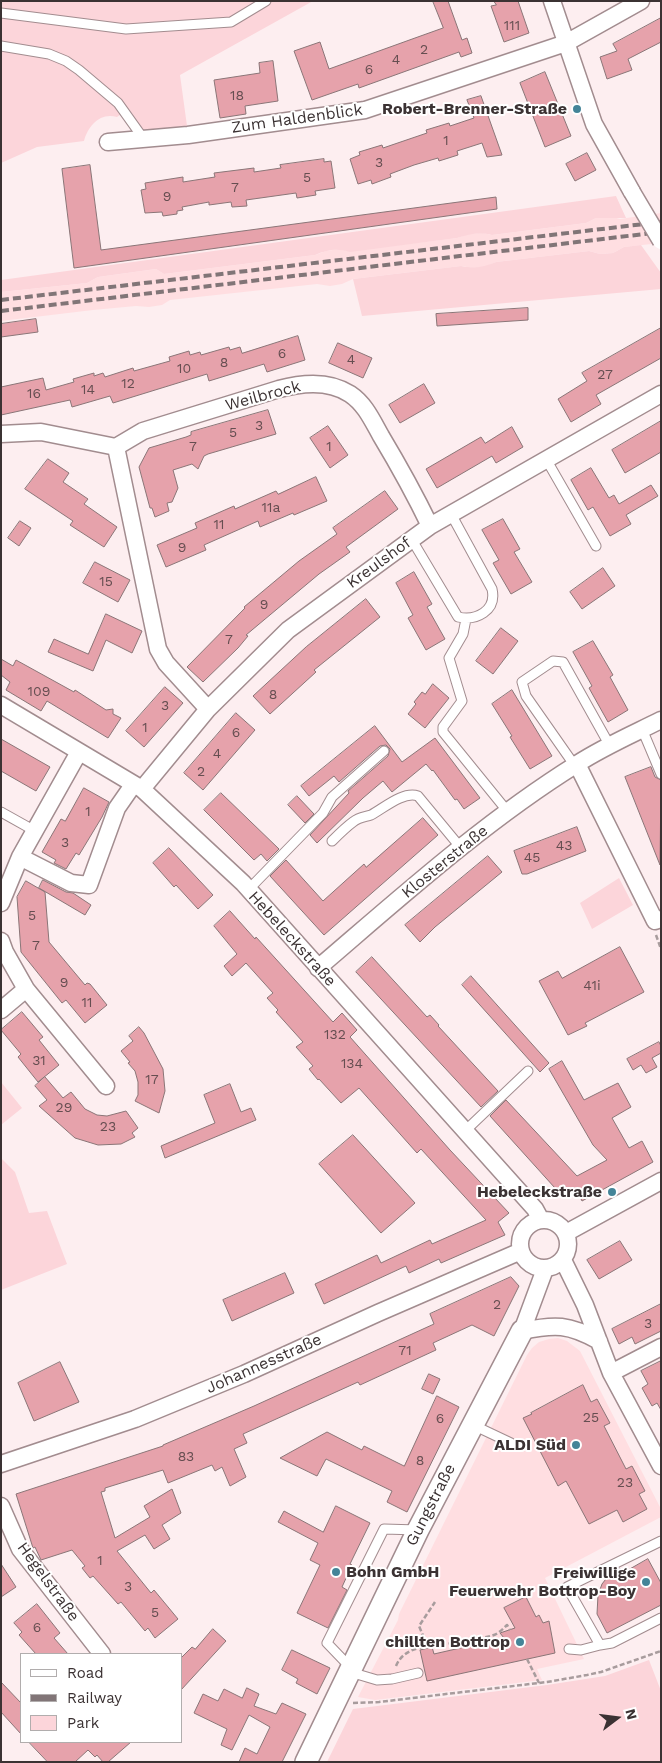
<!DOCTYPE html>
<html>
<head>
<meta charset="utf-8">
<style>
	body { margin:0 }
	#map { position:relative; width:662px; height:1763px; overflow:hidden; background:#fdeef0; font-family:"Work Sans",sans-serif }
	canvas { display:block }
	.frame { position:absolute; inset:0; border:2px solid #3b3233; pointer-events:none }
	.legend { position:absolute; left:20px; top:1653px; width:162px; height:90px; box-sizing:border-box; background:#fff; border:1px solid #b1adad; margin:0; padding:6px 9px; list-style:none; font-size:15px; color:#3b3233 }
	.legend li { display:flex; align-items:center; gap:10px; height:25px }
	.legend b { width:25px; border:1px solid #b1adad }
	.north { position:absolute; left:592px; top:1693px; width:50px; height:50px; -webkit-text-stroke:4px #fff; paint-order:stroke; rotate:75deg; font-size:14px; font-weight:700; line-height:20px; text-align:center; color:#3b3233 }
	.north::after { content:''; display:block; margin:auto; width:18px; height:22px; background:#3b3233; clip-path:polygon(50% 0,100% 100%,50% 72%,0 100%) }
</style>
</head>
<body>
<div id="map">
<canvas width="662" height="1763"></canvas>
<div class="frame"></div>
<ul class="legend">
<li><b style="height:6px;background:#fff"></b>Road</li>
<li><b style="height:6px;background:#817577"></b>Railway</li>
<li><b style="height:14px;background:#fcd5da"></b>Park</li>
</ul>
<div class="north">N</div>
</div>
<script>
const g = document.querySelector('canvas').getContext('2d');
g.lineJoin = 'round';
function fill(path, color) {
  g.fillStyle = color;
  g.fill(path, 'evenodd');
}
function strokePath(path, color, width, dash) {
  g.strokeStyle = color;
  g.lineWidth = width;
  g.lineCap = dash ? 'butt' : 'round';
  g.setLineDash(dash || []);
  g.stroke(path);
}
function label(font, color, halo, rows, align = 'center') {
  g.font = font + ' "Work Sans",sans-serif';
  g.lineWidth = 4;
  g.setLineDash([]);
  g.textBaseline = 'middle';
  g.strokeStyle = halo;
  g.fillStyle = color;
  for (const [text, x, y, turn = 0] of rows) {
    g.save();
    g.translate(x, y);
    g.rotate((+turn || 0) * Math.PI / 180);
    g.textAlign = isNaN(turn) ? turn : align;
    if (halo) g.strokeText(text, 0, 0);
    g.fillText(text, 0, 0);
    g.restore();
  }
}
fill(new Path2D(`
	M661 213V243L624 247 613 253 600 254 589 251 496 262 485 267 473 268 461 266 353 279 342 284 330 286 317 284 170 300 162 305 149 307 136 306 93 310 1 321V292L87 283 98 277 156 269 164 274 315 255 326 251 339 249 350 251 457 238 468 234 483 233 492 235 586 223 596 218 609 216 620 219Z
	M558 1338 567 1341 580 1351 661 1509V1517L545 1578 584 1659 537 1669 542 1680 375 1700 358 1697 398 1620 399 1614 527 1355 532 1348 539 1342 549 1339Z`), '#ffdee1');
fill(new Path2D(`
	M1 1H313L180 75 187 126 144 132 129 109 117 117C100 112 88 126 84 141L37 147 1 163Z
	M616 196 626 218H596L586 223 492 235C480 232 469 234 457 238L350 252C337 248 327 250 315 255L164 274 156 269 98 277 87 283 1 292V280Z
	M641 245 661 273V289L362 316 353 279 461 266C475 269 484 267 496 262L589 251 600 254 613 253 624 247Z
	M619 878 633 905 592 929 580 903Z
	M1 1082 22 1108 1 1125Z
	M1 1158 15 1172 29 1213 47 1211 67 1264 1 1290Z
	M649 1660 661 1691V1762H327L353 1709 547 1685 605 1676Z`), '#fcd5da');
const building = new Path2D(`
	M433 1H448L462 40 467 38 472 53 461 57 459 52 359 88 358 84 312 100 294 51 320 42 329 69 415 38 443 28Z
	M494 1H518L529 33 504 42 491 6 496 5Z
	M661 18V42L628 59 632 70 607 79 600 57 617 51 613 44Z
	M273 61 278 101 245 106 246 114 220 118 214 80 260 73 259 63Z
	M545 72 571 136 545 147 520 83Z
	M481 96 502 155 487 157 482 143 457 151 458 155 439 161 438 158 414 165 390 174 391 177 372 184 371 180 358 184 350 159 360 155 359 152 382 145 383 148 427 133 426 130 449 123 450 126 474 118 467 100Z
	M587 153 596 170 575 181 566 164Z
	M324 159V162L331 161 335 188 315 191 316 195 297 198 296 193 246 200 247 206 232 207 231 202 209 205V202L182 207 183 210 177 211V214L163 216 162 212 145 213 141 190 146 189 145 183 183 177V182L215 177 214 173 254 168V172L281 168 280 165Z
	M90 165 101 250 496 197 497 209 74 268 62 169Z
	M528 308V320L437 326 436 314Z
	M36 319 38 332 1 337V324Z
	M661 328V358L596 395 601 404 571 422 558 399 587 381 582 373Z
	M298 336 305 360 267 372 264 364 209 381 207 374 113 403 110 396 72 407 70 400 1 415V387L43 378 46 390 74 382 73 379 94 373V376L103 373 105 377 133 368 134 371 170 361 169 357 189 351 190 355 200 352 201 355 229 347 230 350 240 347 242 353Z
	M338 343 372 358 363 378 329 363Z
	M424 384 435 403 400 423 389 405Z
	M268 410 276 434 208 454 204 456 198 469 192 464 173 470 178 488 172 502 167 503 169 511 155 517 152 508H150L139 467 149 448 186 437 191 435V432Z
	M661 421V452L625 473 612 450Z
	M328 426 348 455 330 468 310 438Z
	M512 427 523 447 496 463 492 456 437 488 426 469 481 437 485 443Z
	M48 459 69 473 63 482 88 499 84 504 117 527 104 547 70 525 73 521 25 489Z
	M591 468 609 498 614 495 619 504 651 485 658 496 626 515 631 524 610 536 593 507 588 510 571 480Z
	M316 477 327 501 294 515 293 513 260 527 258 521 204 545 206 550 166 567 157 545 197 528 195 523 234 506 235 509 276 491 278 494Z
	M385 491 398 509 346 547 350 552 319 574 246 635 248 636 238 648 203 682 187 667 245 608 244 607 299 561 337 534 333 528Z
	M503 519 520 549 514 552 532 582 511 594 493 563 499 560 482 530Z
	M20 521 31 528 19 546 8 538Z
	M95 562 130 580 118 602 83 583Z
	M603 568 615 586 582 609 570 592Z
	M414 572 432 604 427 607 445 639 426 650 408 618 413 615 396 583Z
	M366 599 380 617 314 670 316 672 270 714 253 696 306 647Z
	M106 614 142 631 132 653 106 640 93 671 48 652 54 639 88 654Z
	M501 628 518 641 493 674 476 661Z
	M593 641 613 675 610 677 628 710 608 722 589 688 592 686 573 652Z
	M1 659 13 666 16 660 74 692 75 690 106 710 113 709V714L121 718 108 738 47 701 41 711 6 690 10 682 1 675Z
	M433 684 449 698 425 728 408 714 416 704 414 702 422 692 425 694Z
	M165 687 183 703 144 747 126 731Z
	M512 690 552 756 530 769 510 737 512 736 492 704Z
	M236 713 255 730 203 790 184 773Z
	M375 726 402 762 435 738 480 798 464 809 457 799 455 800 433 770 432 771 426 764 392 792 383 781 363 798 317 843 310 835 349 793 348 791 388 756 390 749 386 745 380 746 339 782 334 776 309 796 301 786Z
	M1 739 50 767 36 791 1 771Z
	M651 767 655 777 661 780 660 865 625 777Z
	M84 788 109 802 102 817 79 855 76 853 66 869 54 863 56 860 42 852 61 819 65 821Z
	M221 793 279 849 267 861 261 854 254 860 204 810Z
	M297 796 314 814 305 823 288 805Z
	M423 818 438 835 324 935 270 876 286 860 323 901 364 864 366 867Z
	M577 827 586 851 527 874H522L514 851Z
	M169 848 213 895 198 909 176 885 174 887 153 863Z
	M488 856 502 872 435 927 420 942 405 925Z
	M43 880 66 892 73 893 91 905 85 915 39 888Z
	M26 881 45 892 49 942 85 985 87 983 90 984 107 1005 85 1023 66 1000 62 1003 21 952 17 897Z
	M230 911 255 939 256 937 333 1022 342 1013 357 1030 350 1037 450 1150 509 1213 498 1222 505 1235 441 1263 439 1259 409 1273 406 1266 324 1304 315 1284 377 1255 381 1263 430 1240 432 1244 486 1220 421 1149 417 1153 359 1088 341 1103 319 1079 318 1080 309 1069 313 1066 296 1047 303 1042 276 1012 278 1010 267 998 273 993 246 963 232 976 224 966 237 954 214 926Z
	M620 947 644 992 585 1023 587 1026 568 1035 539 981 558 971 562 978Z
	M372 957 427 1017 430 1015 439 1025 438 1026 498 1091 481 1107 356 972Z
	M471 976 549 1063 540 1072 462 985Z
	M22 1012 43 1037 39 1040 59 1065 38 1082 18 1057 21 1054 1 1030Z
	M139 1027 144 1033 163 1069 165 1091 159 1113 135 1101 138 1095V1082L135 1071 128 1063 130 1062 121 1051 133 1041 129 1036Z
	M659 1042 661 1046V1053L652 1058 657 1067 646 1073 641 1065 633 1070 627 1059Z
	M562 1061 584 1100 618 1083 631 1107 612 1118 629 1148 642 1141 653 1162 582 1201 577 1191 564 1198 490 1116 506 1100 577 1176 607 1160 593 1145 549 1069Z
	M45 1077 63 1098 71 1092 85 1109 97 1115 107 1116 126 1111 138 1128 132 1133 135 1137 121 1144 98 1145 75 1138 39 1106 47 1100 35 1086Z
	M230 1084 241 1112 251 1108 256 1120 165 1158 161 1146 215 1123 204 1095Z
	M353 1135 415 1203 381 1233 319 1164Z
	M620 1241 632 1260 599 1279 587 1260Z
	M285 1273 294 1293 232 1321 223 1300Z
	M511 1277 519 1286 494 1336 472 1325 433 1343 436 1350 360 1385 358 1382 243 1434 247 1443 234 1449 246 1477 230 1486 222 1467 215 1471 212 1465 168 1483 163 1470 105 1488V1491L101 1492 115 1538 150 1517 144 1506 172 1489 181 1513 162 1525 170 1539 154 1549 145 1535 117 1551 151 1593 154 1590 178 1619 155 1638 148 1628 145 1631 121 1602 118 1604 93 1576 90 1578 82 1568 85 1566 72 1550 41 1560 35 1547 33 1548 16 1494 163 1446V1445L254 1406 434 1324 430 1314Z
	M661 1304V1331L635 1344 632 1337 619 1344 612 1329Z
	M661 1361V1410L657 1403 652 1406 642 1388 648 1384 641 1371Z
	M60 1362 79 1402 34 1421 18 1383Z
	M429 1374 440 1379 433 1394 422 1389Z
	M583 1385 591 1402 597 1399 610 1423 604 1426 626 1469 632 1466 645 1491 639 1494 647 1509 623 1522 617 1510 589 1524 566 1481 558 1486 523 1418 532 1414 531 1413Z
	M437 1396 459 1407 407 1512 387 1502 392 1491 326 1459 317 1476 280 1458 327 1432 362 1450 364 1446 404 1466Z
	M336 1506 370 1523 350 1564 352 1565 342 1587 347 1590 328 1628 297 1613 320 1565 310 1560 318 1543 278 1522 284 1511 323 1532Z
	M648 1559 661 1583V1605L607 1633 597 1614 598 1595 602 1584 609 1575 616 1570 620 1568 622 1573Z
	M1 1564 16 1587 1 1597Z
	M526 1597 536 1617 539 1615 543 1623 549 1621 555 1653 427 1681 420 1650 432 1647 434 1654 504 1638 500 1633 515 1628 504 1608Z
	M37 1604 60 1633 54 1638 68 1654H36L19 1635 22 1632 14 1623Z
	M213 1629 226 1641 181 1690V1658L192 1647 195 1649Z
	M292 1650 330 1668 317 1694 296 1683 298 1679 282 1670Z
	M1 1682 21 1703V1734L1 1712Z
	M247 1688 259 1694 254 1706 276 1714 282 1703 306 1714 282 1762H239L245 1748 257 1754 270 1727 249 1715 232 1750 221 1745 227 1729 194 1713 203 1694 218 1701 224 1689 242 1698Z
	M29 1742H131L108 1762H103L97 1755 95 1757 88 1750 75 1762H48Z`);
fill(building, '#e6a2ab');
strokePath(building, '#8a7577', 1);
const service = new Path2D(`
	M1 13 126 29 231 22 266 1
	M1 46 49 54 66 61 79 70 118 103 143 138
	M546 459 596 546
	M412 540 458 617C476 621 497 611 492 589L451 514
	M466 619 463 634 449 658 462 701 443 727V732L508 812
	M642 729 661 774
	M575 766 526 696 522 682 553 661 563 662 610 746
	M1 812 35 831
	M332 841C339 834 346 827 353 822 359 817 365 817 371 815 384 808 403 791 418 796L461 848
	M249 889 323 813 332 797 384 751
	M465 1131 528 1071
	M473 1425 511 1443
	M661 1541 567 1587 600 1645 612 1643 661 1618
	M569 1649 581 1650 600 1645
	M351 1668 327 1643 384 1529 418 1530
	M350 1672 377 1680 392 1679 418 1673`);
const minor = new Path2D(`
	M552 1 594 124 632 192
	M108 142 188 135 365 110 566 43 641 1
	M1 434 41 432 116 447
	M1 705 142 789 243 883 535 1209 541 1220
	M208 709 166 663 158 649 116 447 143 431 279 389C301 383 329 380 350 394 365 404 372 420 381 436 399 466 415 495 430 526
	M577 764 655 921 661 919
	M142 789 208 709 288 630 430 526 661 394
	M20 857 71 883 89 885 117 808 133 785
	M1 903 20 857 79 752
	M1 941 5 952 26 989 106 1086
	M318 968C401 897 484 822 577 764 603 747 633 734 661 720
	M1 1010 26 989
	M520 1244a24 24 0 1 1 48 0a24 24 0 1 1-48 0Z
	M566 1233 661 1181
	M563 1260 585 1305 611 1373 661 1466
	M522 1331C555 1324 569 1324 599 1341
	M522 1331 545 1269
	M611 1373 661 1347
	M1 1464 135 1419 244 1374 378 1313 521 1251
	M1 1506 20 1549 102 1654`);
const tertiary = new Path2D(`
	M306 1762 418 1530 522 1331`);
strokePath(service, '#a28c8f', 11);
strokePath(minor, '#a28c8f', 19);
strokePath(tertiary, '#a28c8f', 24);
strokePath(new Path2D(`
	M656 935 661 949
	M427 1645 419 1626 435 1602
	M527 1659 539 1683
	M396 1666C405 1644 432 1647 452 1643 458 1642 464 1640 471 1639 479 1638 486 1638 494 1635 499 1633 503 1629 507 1625L510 1630
	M353 1703 379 1702 547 1682 587 1675 601 1672 661 1651`), '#a89c9d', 2.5, [5, 2.5]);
strokePath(service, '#fff', 9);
strokePath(minor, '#fff', 16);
strokePath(tertiary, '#fff', 21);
strokePath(new Path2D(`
	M1 300 661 222
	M1 311 661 232`), '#817577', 4, [8, 4]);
const minorBridge = new Path2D(`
	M632 192 661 241`);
strokePath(minorBridge, '#a28c8f', 19, []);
strokePath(minorBridge, '#fff', 16);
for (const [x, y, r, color] of [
	[577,109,5,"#448498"],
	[612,1192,5,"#448498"],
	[576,1445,5,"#448498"],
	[336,1572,5,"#448498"],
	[646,1582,5,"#448498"],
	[520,1642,5,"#448498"]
]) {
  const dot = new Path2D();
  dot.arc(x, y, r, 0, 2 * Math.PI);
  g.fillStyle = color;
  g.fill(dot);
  strokePath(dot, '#fff', 2);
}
label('14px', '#664e51', null, [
	["111",512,26],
	["2",424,50],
	["4",396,60],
	["6",369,70],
	["18",237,96],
	["1",446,141],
	["3",379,163],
	["5",307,178],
	["7",235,188],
	["9",167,197],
	["6",282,354],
	["4",351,360],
	["8",224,363],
	["10",184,369],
	["27",605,375],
	["12",128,384],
	["14",88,390],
	["16",34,394],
	["3",259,426],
	["5",233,433],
	["7",193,447],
	["1",329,447],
	["11a",271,508],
	["11",219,525],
	["9",182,548],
	["15",106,582],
	["9",264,605],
	["7",229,640],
	["109",39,692],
	["8",273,695],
	["3",165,706],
	["1",145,728],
	["6",236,733],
	["4",217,754],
	["2",201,772],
	["1",88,812],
	["3",65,843],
	["43",564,846],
	["45",532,858],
	["5",32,916],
	["7",36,946],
	["9",64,983],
	["41i",592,986],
	["11",87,1003],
	["132",335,1035],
	["31",39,1061],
	["134",352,1064],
	["17",152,1080],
	["29",64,1108],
	["23",108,1127],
	["2",497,1305],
	["3",648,1324],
	["71",405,1351],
	["25",591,1418],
	["6",440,1419],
	["83",186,1457],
	["8",420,1461],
	["23",625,1483],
	["1",100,1561],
	["3",128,1587],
	["5",155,1613],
	["6",37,1628]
]);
label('bold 16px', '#3b3233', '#fff', [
	["Robert-Brenner-Straße",567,109],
	["Hebeleckstraße",602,1192],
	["ALDI Süd",566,1445],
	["Bohn GmbH",346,1572,"left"],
	["Freiwillige",636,1573],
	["Feuerwehr Bottrop-Boy",636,1591],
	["chillten Bottrop",510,1642]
], 'right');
label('16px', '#3b3233', '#fff', [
	["Zum Haldenblick",297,119,-8],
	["Weilbrock",263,396,-15],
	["Kreulshof",379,563,-36],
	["Klosterstraße",445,862,-39],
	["Hebeleckstraße",292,939,48],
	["Johannesstraße",264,1364,-24],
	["Gungstraße",431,1505,-63],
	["Hegelstraße",48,1582,54]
]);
</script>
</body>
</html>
